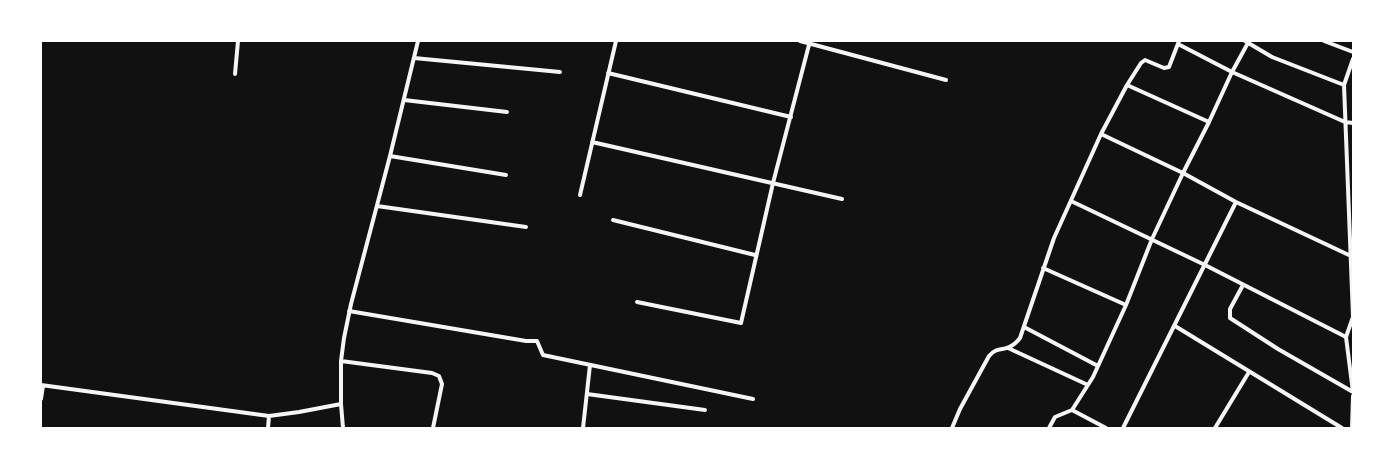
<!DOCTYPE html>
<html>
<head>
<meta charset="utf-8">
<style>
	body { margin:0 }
	#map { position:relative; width:1394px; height:469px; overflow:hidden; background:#111; font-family:Quicksand,sans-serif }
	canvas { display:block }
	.frame { position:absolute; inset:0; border:42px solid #fff; pointer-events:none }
</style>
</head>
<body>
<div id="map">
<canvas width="1394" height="469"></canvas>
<div class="frame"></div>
</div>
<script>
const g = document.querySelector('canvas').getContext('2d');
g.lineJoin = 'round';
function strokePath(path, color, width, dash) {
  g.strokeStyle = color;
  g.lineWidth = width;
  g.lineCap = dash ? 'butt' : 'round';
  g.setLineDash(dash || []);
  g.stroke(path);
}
strokePath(new Path2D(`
	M800 41 946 80
	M1245 41 1272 57 1344 85
	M1324 41 1353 52
	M1178 44 1232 72 1345 122 1353 123
	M414 58 560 72
	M1353 59 1344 85 1353 317 1346 337 1353 392
	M608 73 791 117
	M235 74 238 41
	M1127 85 1209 122
	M404 100 507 112
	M1101 134 1183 173 1236 202 1351 256
	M592 142 842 199
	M390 156 506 175
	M580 195 616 41
	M1071 201 1205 265 1346 337
	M377 206 526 227
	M613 220 755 255
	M1043 268 1126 305
	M1243 285 1230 309V318L1278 349 1353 392
	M637 302 741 323 773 183 810 41
	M349 311 526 341H537L543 355 753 399
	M1175 326 1342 428
	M1024 327 1098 366
	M1008 348 1088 385
	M341 361 432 373 439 376 442 384 433 428
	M41 385 269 416 299 412 341 404
	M587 394 705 410
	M41 399 43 386
	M1072 410 1106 428
	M268 428 269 416
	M343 428 341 404V361L344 338 351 304 390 156 418 41
	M583 428 590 365
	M952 428 960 409 989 356C997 347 1000 351 1009 347 1014 345 1017 342 1020 338L1054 238 1101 134 1127 85 1141 63 1145 60 1164 68 1169 67 1179 41
	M1049 428 1055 417 1072 410 1093 377 1126 305 1152 239 1183 173 1209 122 1232 72 1249 41
	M1123 428 1236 202
	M1215 428 1249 372
	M1352 428 1353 396`), '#f5f5f5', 4);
</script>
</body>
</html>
